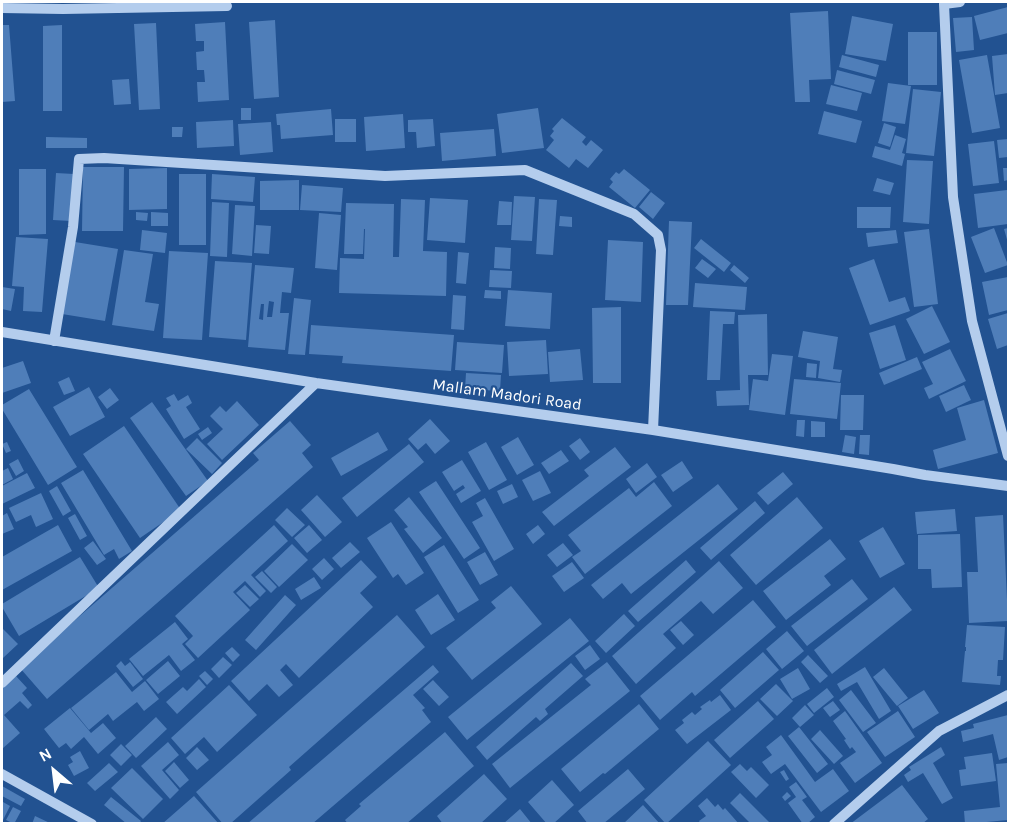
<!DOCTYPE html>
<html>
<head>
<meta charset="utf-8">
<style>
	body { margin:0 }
	#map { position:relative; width:1010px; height:825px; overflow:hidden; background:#225291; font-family:Karla,sans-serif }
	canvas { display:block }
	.frame { position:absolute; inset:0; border:3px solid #fff; pointer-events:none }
	.north { position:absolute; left:24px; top:741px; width:60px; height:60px; -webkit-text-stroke:4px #225291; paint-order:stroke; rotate:332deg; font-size:16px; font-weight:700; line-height:24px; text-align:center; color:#fff }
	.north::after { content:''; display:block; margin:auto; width:21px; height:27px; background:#fff; clip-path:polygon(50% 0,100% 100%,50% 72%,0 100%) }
</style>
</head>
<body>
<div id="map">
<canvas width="1010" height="825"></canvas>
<div class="frame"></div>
<div class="north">N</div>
</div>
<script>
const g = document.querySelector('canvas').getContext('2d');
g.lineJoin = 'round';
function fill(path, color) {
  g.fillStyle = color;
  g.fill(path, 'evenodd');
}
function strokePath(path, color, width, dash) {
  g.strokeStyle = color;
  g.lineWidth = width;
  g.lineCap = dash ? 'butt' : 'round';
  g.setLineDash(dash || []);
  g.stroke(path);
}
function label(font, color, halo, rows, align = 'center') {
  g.font = font + ' Karla,sans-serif';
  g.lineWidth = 4.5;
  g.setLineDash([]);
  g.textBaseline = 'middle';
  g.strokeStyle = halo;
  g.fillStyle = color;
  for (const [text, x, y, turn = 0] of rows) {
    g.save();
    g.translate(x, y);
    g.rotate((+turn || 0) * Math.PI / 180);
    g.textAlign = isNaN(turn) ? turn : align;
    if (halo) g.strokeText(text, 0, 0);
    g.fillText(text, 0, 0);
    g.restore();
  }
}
fill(new Path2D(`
	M1008 7V33L980 40 974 16Z
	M828 11 831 79 809 80 810 102H795L790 13Z
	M852 16 893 24 886 61 845 54Z
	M972 17 974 50 956 52 953 18Z
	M275 20 279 97 254 99 249 22Z
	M225 22 229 100 198 102 197 82H205L204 70H197L196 52 204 51V41H196L195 24Z
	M156 23 160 109 139 110 134 24Z
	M2 25H9L15 101 2 102Z
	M62 25V111H43V26Z
	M908 32H937V85H908Z
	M1008 54V93L995 95 992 56Z
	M842 55 879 65 876 77 839 67Z
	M987 55 1000 128 972 133 959 60Z
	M837 70 875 80 871 94 834 84Z
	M129 79 131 104 114 105 112 80Z
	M888 83 911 86 905 124 882 121Z
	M831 85 862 93 857 111 826 104Z
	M913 89 941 92 934 156 906 153Z
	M241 108H251V120H241Z
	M538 108 544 148 502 153 497 114Z
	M331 109 333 135 281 139 280 125H277L276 114Z
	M824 111 862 121 856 143 818 134Z
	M403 114 405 148 366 151 364 117Z
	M562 118 586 137 582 142 586 146 591 140 603 150 588 168 576 159 569 168 546 150 554 140 550 136 554 131 552 129Z
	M335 119H356V142H335Z
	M433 119 435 146 417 148 416 132H408V120Z
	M233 120 234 146 197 148 196 122Z
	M271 122 273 152 240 155 238 124Z
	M884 123 896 127 890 147 878 143Z
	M172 127H183L182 137H172Z
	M494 129 496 156 442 161 440 133Z
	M895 135 906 139 902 153 905 154 902 166 872 157 875 146 890 150Z
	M46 137 87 138V148H46Z
	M1008 139V157L999 158 997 140Z
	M994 141 999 183 973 186 968 144Z
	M907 160 933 161 929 224 903 222Z
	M83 167H124L123 231H82Z
	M167 168V209L129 210V169Z
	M1003 168H1008V180L1004 181Z
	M19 169H46V234L19 235Z
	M624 169 650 190 635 208 609 187 613 182 610 179 616 172 619 174Z
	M56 173 74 174 71 221 53 220Z
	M179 174H206V245H179Z
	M212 174 255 177 253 202 211 199Z
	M877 178 894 183 890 195 873 191Z
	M299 180V210H260V181Z
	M302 185 343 188 341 212 300 210Z
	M1007 190 1008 224 978 228 974 194Z
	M651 192 665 203 653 219 639 207Z
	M514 196 535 197 532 241 511 240Z
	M430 198 468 200 465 243 427 240Z
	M401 199 425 200 423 251 447 252 446 296 339 293 340 258 364 259 365 229H364L363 254H344L346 203 394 204 393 257H399Z
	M539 199 557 200 553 255 536 254Z
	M499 201 512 202 511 225H497Z
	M212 202 229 203 227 257 210 256Z
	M235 205 255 206 252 256 232 254Z
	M857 207H891L890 228H857Z
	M136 212 148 213 147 221 136 220Z
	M151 212 168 213V226H151Z
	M319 213 341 215 337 270 315 268Z
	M560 216 572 217V227L559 226Z
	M669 221 692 222 688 305H666Z
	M256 225 271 226 269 254 254 253Z
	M994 228 1008 265 985 273 971 237Z
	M1008 228V243L1004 229Z
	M929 229 938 304 914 307 904 232Z
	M142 230 167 233 165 253 140 250Z
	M896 230 898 243 868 247 866 233Z
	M16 237 48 239 42 312 23 311 24 287 12 286Z
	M701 239 731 263 724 272 694 248Z
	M608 240 643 242 641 302 605 300Z
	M75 242 118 249 105 321 62 314Z
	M495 247 511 248 510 269 494 268Z
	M124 250 153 254 145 302 159 304 154 331 112 325Z
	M169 251 208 253 202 340 163 338Z
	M458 252 469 253 466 284 456 283Z
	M702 259 716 269 708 278 695 268Z
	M874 259 889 302 905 297 910 311 870 325 849 268Z
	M215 261 252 263 246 340 209 337Z
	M255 265 294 268 291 293 282 292 280 313H289L285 350 248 347ZM269 301 274 302 272 317H267ZM261 304H264L263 320 259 319Z
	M734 265 749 278 745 283 730 270Z
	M490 270 512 271 511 288 489 287Z
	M1008 277V310L989 315 982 282Z
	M695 283 747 287 745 310 693 307Z
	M2 287 15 289 11 311 2 309Z
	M485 290 501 291V299L484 298Z
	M508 290 552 293 550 329 505 326Z
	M453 295 466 296 464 330 451 329Z
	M294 298 311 300 305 355 288 354Z
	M932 306 950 342 924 354 906 319Z
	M621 307V383H593L592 308Z
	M710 311 735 312 734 324H723L720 380H707Z
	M1008 313V345L997 349 988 319Z
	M767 314 768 375H748L749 405 717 406 716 391 740 390 738 315Z
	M311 325 454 335 451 371 342 363 343 356 309 354Z
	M895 325 906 360 880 369 869 333Z
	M803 331 838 337 833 369 842 370 840 382 818 378 820 361 798 357Z
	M546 340 548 374 509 376 507 342Z
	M457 342 504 345 502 373 455 370Z
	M580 349 583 380 550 382 548 352Z
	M950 349 966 381 929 399 924 388 933 384 922 362Z
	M772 354 793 356 785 415 749 410 753 379 768 381Z
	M917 357 922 369 884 385 879 373Z
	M23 361 31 383 2 393V368Z
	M807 363 817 364 816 378 806 377Z
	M466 373 501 375 500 391 465 389Z
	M69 377 75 391 64 395 58 382Z
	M794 379 841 383 837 419 790 414Z
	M964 385 971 400 946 412 939 396Z
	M89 387 105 417 70 436 53 407Z
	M110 388 119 400 107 409 98 397Z
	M29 389 77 467 48 485 2 409V405Z
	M174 394 178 401 188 395 192 403 186 407 200 429 184 439 166 409 171 406 166 398Z
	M841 395H864L863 430H840Z
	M984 400 998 453 938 469 933 450 966 440 957 408Z
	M237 401 259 425 222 460 207 444 223 429 210 416 220 406 226 412Z
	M152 402 208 481 186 496 130 418Z
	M430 419 450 441 435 454 426 443 418 450 408 439Z
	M797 420H805L804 437 796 436Z
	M290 421 311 445 302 453 313 467 47 699 20 668 259 460 253 453Z
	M811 421 825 422V437H811Z
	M124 426 181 510 140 538 83 454Z
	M208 427 212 433 202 440 198 434Z
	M378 432 388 450 341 476 331 458Z
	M845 435 856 437 854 454 842 452Z
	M860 435H870L869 455 859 454Z
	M518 437 534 465 517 475 501 447Z
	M197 438 222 463 212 474 186 449Z
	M580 438 590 452 580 460 569 446Z
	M7 442 11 451 6 453 2 444Z
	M486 442 507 480 489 490 468 452Z
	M409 444 424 462 357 517 342 498Z
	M615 447 631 467 554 526 542 512 589 476 584 470Z
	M561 450 569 461 549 474 541 463Z
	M18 459 24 471 16 476 9 464Z
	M462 460 481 491 461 503 456 494 465 488 463 485 454 491 442 472Z
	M682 461 693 478 673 492 661 475Z
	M647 463 657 477 636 493 626 479Z
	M8 468 13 479 2 485V471Z
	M83 470 132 551 119 559 114 549 104 555 61 483Z
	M540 471 551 493 533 501 522 480Z
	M783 472 793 484 768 505 757 493Z
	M27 473 35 488 2 504V486Z
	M436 481 480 548 464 559 419 492Z
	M654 482 672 506 585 574 572 557 581 551 568 535 629 488 636 497Z
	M512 484 518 497 503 504 497 491Z
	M718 484 738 509 631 594 622 583 603 599 591 585Z
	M57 486 71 511 63 516 49 491Z
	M41 493 53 519 36 527 31 515 16 522 9 508Z
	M317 495 342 522 325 537 301 510Z
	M409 497 442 538 423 553 404 529 408 527 394 510Z
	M797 497 823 528 756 585 730 555Z
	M485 498 514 549 494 561 472 522 483 516 476 503Z
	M755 501 765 513 711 560 700 548Z
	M287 508 305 525 292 537 275 520Z
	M955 509 957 531 917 534 915 512Z
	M7 513 14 529 2 534V516Z
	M75 514 87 536 80 540 68 518Z
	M1003 515 1008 621 969 623 967 572H978L975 517Z
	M391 522 424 573 406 585 398 574 393 578 367 538Z
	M58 525 72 551 2 590V557Z
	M274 525 288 541 251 575 266 591 260 597 245 581 233 592 250 610 198 658 185 644 193 636 175 616Z
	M309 525 322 540 307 553 294 538Z
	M538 525 545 534 533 544 526 534Z
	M883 527 905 564 880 578 859 541Z
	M960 534 962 587 932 588 931 569H918V535Z
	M830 539 846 559 824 576 831 585 786 620 763 591Z
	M93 541 106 559 97 565 84 548Z
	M350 542 360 552 341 568 332 558Z
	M563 543 573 555 557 567 547 555Z
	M292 544 308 560 279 587 264 571Z
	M444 545 479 600 458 613 424 557Z
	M485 552 498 575 480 585 467 562Z
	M80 557 99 588 19 636 2 607V604Z
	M324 558 334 569 322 580 312 569Z
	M361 560 377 577 360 593 373 607 299 678 286 664 280 670 293 685 279 697 267 684 249 701 231 681Z
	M686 560 696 572 638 622 628 611Z
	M719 561 743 588 713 614 701 601 663 634 676 648 636 684 612 656Z
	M572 562 584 578 564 592 552 576Z
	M262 571 277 587 271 593 255 577Z
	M314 577 321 588 301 600 295 589Z
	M852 579 868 599 807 646 791 626Z
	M245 585 259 599 250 607 236 593Z
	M511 586 542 624 472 680 446 648 496 608 491 602Z
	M894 587 912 610 832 674 814 650Z
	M438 594 455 620 431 635 415 610Z
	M285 595 296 605 256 650 245 640Z
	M753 600 776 627 695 696 692 692 660 720 640 696Z
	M624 614 635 626 606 653 595 641Z
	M397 615 425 647 289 767 291 770 230 824H223L196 792Z
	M570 618 589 641 467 740 448 717Z
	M681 621 694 635 683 645 670 630Z
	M175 622 188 639 182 644 195 660 181 671 169 655 143 676 129 659Z
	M967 625 1005 627 1003 660H998L997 676H1001L1000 685 962 682 965 651H966V647H965Z
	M2 628 18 644 3 658 2 657Z
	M787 631 804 651 782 669 766 649Z
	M590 645 600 659 585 670 575 656Z
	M232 647 240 655 233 662 225 653Z
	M763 652 779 670 735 708 720 690Z
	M808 655 828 676 820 683 801 662Z
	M223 657 232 665 219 678 211 669Z
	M121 661 125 666 130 662 143 679 133 687 116 666Z
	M168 661 180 676 158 694 146 680Z
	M607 662 630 691 510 788 492 764 591 685 585 679Z
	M571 663 583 676 545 709 548 714 540 721 536 717 487 760 476 747Z
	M433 665 439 672 413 695 425 708 422 710 431 722 312 824H247Z
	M865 667 891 711 879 719 857 682 841 691 837 684Z
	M798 668 810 689 792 699 780 679Z
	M884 668 908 698 897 706 873 677Z
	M205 671 213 679 207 685 199 676Z
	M116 672 132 692 145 681 159 699 144 711 137 702 113 721 108 714 89 730 71 708Z
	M16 676 27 688 22 693 32 705 28 709 20 701 4 715 20 733 2 749V688Z
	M199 679 206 687 177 714 166 702 183 687 187 691Z
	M433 680 449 697 439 706 423 689Z
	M776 684 793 701 777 716 760 699Z
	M229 685 257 715 217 752 204 737 185 754 171 738Z
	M827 688 834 697 814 713 807 704Z
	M851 690 876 723 863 732 839 700Z
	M924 690 939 713 913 729 898 706Z
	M720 695 731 710 687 744 675 730 684 723 682 720 692 712 695 715 702 709 700 707 710 700 711 702Z
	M758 701 774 719 730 758 714 740Z
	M833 701 840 710 830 717 823 708Z
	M639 704 659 729 605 774 603 773 580 792 561 769Z
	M805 705 814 715 800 727 792 718Z
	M70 708 91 733 103 723 116 738 98 754 84 737 71 749 66 743 59 748 44 729Z
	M845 711 882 763 855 783 840 763 856 752 852 747 850 749 844 740 846 739 833 721Z
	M898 711 915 737 885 757 867 732Z
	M1008 715V757L999 760 993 734 963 742 961 731 974 728 973 724Z
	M156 717 167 729 136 758 125 746Z
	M799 727 828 764 817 773 788 736Z
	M820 730 843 756 834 764 811 739Z
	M445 732 474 766 406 824H348L345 820 361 806 359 804Z
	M781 735 815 782 833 769 849 791 821 812 785 764 771 774 762 762 772 755 766 747Z
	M708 741 731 765 666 824 644 800Z
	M168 742 179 755 162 770 179 790 170 799 141 766Z
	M121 744 132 755 121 766 110 755Z
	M197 747 209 760 197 770 186 758Z
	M941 747 945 755 933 763 953 798 942 804 923 773 908 782 904 775 911 770 909 767Z
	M80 751 89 768 74 776 68 765 73 762 70 757Z
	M992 753 996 781 961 786 959 770 966 769 964 757Z
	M174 762 189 780 180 788 165 771Z
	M109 763 118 772 95 791 87 783Z
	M1008 763V820L965 824 964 811 1000 807 996 764Z
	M740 764 747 771 751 767 769 785 756 798 731 772Z
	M132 768 163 799 143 819 111 788Z
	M628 769 645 789 603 824H588L578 811Z
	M784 770 789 779 786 781 780 772Z
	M484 774 507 799 480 824H443L437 816Z
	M552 780 574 805 553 824H547L528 802Z
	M796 782 807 797 802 800 815 817 807 824H803L788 803 796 797 789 787Z
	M902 785 928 819 922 824H850Z
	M2 786 25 799 21 806 2 796Z
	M787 792 791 796 785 801 782 797Z
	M740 793 771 824H751L730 803Z
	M194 796 219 824H162Z
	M111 797 141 821 139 824H127L104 805Z
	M707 798 715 807 718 804 723 810 725 808 739 824H701L699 821 706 816 698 806Z
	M3 802 10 806 2 822V805Z
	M643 805 660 824H623Z
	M13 807 21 811 14 824 6 820Z
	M520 809 532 824H503Z
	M35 816 52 824H32Z`), '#4f7eb9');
strokePath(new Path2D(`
	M960 2 944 4 953 197 972 321 1008 456
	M2 8 63 9 227 6
	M2 332 316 383 653 430 893 469 925 475 1008 486
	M54 341 73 227 79 159 104 158 385 176 525 170 634 214 658 235 661 250 653 430
	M2 683 316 383
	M2 774 92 824
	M834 824 939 731 1008 695`), '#b4cded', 10);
label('16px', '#fff', '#225291', [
	["Mallam Madori Road",507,395,8]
]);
</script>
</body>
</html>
